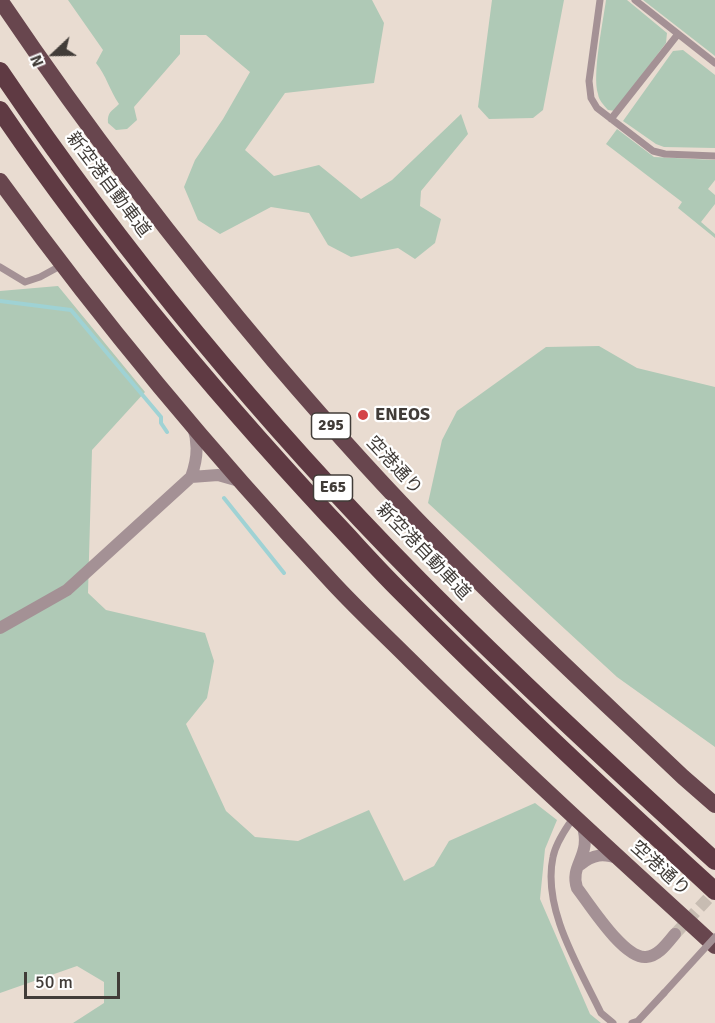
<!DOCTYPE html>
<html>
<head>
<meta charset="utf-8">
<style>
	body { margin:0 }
	#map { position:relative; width:715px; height:1023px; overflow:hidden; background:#e9dcd1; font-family:Signika,sans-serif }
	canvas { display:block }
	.north { position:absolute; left:24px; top:24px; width:60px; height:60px; -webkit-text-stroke:4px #fff; paint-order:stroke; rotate:248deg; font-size:16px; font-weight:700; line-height:24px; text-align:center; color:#413c38 }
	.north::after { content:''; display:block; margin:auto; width:21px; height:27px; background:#413c38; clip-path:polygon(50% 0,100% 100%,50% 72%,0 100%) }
	.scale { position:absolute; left:24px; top:972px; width:96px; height:27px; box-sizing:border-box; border:3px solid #413c38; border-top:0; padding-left:8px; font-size:18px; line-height:21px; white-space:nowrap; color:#413c38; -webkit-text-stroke:4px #fff; paint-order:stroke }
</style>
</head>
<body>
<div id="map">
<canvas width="715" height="1023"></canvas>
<div class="north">N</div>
<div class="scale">50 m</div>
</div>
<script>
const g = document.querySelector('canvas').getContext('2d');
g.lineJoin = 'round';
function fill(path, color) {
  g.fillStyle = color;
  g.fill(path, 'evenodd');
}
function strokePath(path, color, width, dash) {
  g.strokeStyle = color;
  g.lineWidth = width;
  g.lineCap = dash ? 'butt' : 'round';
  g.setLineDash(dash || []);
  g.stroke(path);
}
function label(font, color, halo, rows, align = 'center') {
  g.font = font + ' Signika,"Noto Sans JP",sans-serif';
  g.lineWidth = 4.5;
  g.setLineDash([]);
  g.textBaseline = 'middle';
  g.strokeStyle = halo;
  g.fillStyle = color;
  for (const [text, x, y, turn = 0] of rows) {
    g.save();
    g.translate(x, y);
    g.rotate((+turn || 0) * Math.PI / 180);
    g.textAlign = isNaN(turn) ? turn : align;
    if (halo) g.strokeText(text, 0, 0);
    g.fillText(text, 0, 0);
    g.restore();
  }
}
fill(new Path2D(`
	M68 0H372L384 23 374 83 285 93 245 150 274 176 319 165 361 199 392 180 461 114 468 134 421 191 420 206 441 219 435 243 415 259 398 248 351 257 328 245 309 213 271 207 220 234 198 220 184 187 195 160 223 119 250 72 206 35H180V54L134 107 137 120 127 129 116 130 108 123C107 112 112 111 119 104 110 91 106 75 96 63L103 50Z
	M492 0H564L543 110 533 118 489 119 478 107Z
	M606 0H627L667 33 666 43 615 111 608 110C604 105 599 101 598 94 592 75 603 22 606 0Z
	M643 0H715V56Z
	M683 50 715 75V148L664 147 656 144 623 121 673 51Z
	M617 129 654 157 715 160V180L708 189 715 195V204L701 222 715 234V238L678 208 682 202 606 144Z
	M58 286 145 392 92 450 88 593 106 610 205 633 214 661 207 698 186 724 226 811 255 837 298 841 369 810 404 881 434 866 449 841 535 803 557 820 545 849 540 899 590 1014 601 1023H73L104 1003V982L77 966 0 993V291Z
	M599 346 637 368 715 387V747L617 677 428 503 442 440 457 411 546 347Z`), '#afc9b6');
strokePath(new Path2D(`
	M0 301 71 310 161 417V423L167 432
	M224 498 284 573`), '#9fd2d4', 4);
strokePath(new Path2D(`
	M675 934 715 891`), '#c7bcb2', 12, [12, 6]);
strokePath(new Path2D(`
	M600 0 589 81 591 98 597 108 653 151 665 154 715 156
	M635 0 715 63
	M611 119 678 34
	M0 267 25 282 40 277 62 265
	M569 824C563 833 555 846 553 857 542 909 579 967 601 1013L613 1023
	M632 1023 638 1021 664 993`), '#a49195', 7);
strokePath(new Path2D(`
	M191 477 218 475 239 481
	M0 628 67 590 191 477C197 461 199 444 193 427`), '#a49195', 12);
strokePath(new Path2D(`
	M582 824C593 856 569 864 577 888 590 905 624 959 646 957 659 956 668 942 675 934
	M580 865C593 854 604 853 619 859`), '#a49195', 12);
strokePath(new Path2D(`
	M0 0C85 126 176 245 274 361 327 423 381 484 439 542 518 623 601 699 683 777L715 805
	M0 181C102 322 214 456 333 583 358 610 385 635 411 661 510 759 612 852 715 946`), '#68464e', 16);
strokePath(new Path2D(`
	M0 71C123 253 265 424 419 580 515 677 615 769 715 861
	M0 110C98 254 210 388 329 516 355 543 379 571 406 597 506 698 610 795 715 891`), '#5f3a43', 18);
strokePath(new Path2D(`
	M664 993 715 937`), '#a49195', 7);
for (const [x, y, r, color] of [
	[363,415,6,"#d44448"]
]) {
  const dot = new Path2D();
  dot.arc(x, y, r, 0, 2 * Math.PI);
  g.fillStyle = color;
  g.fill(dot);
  strokePath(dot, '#fff', 2);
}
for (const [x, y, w] of [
	[331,426,39],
	[333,488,39]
]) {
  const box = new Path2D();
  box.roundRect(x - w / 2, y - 13, w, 26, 4.5);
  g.fillStyle = '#fff';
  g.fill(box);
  strokePath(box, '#413c38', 1.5);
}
label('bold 16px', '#413c38', null, [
	["295",331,426],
	["E65",333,488]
]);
label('18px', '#413c38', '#fff', [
	["新空港自動車道",108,185,53],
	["空港通り",394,466,47],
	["新空港自動車道",423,552,46],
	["空港通り",660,869,42]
]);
label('bold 18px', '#413c38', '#fff', [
	["ENEOS",375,415]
], 'left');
</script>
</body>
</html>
